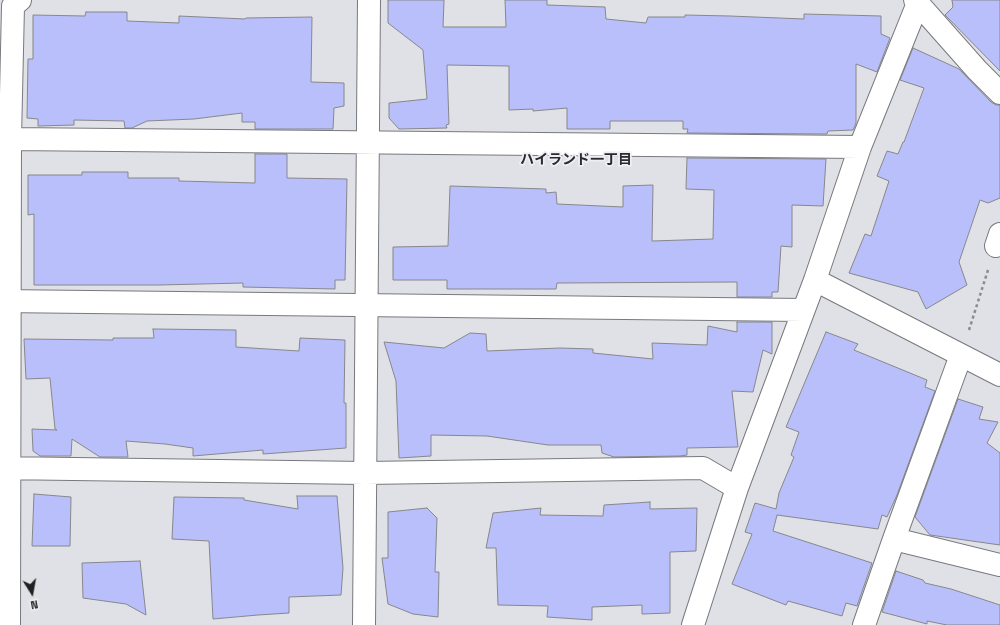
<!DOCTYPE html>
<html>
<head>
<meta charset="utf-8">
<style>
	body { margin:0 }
	#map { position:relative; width:1000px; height:625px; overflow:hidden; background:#e0e1e6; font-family:"Space Grotesk",sans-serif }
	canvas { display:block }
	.north { position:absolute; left:12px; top:573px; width:40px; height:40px; -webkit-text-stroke:3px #eeeef4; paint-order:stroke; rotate:169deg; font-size:11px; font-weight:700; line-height:16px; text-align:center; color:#212123 }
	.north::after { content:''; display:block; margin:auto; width:14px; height:18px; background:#212123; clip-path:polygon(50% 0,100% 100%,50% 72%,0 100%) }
</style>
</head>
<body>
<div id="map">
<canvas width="1000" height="625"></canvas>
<div class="north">N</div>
</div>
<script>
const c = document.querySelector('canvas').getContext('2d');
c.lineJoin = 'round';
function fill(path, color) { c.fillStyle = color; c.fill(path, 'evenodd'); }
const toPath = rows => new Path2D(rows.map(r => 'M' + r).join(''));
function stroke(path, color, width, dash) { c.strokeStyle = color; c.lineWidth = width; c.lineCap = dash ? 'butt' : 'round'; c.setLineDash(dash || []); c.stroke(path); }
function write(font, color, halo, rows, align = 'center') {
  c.font = font + ' "Space Grotesk","Noto Sans JP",sans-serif'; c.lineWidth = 3.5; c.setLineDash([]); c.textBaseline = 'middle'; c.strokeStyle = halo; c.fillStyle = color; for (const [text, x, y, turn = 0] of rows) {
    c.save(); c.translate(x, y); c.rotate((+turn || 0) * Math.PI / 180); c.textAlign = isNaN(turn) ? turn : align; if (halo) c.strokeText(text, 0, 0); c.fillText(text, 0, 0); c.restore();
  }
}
const building = toPath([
	[388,0,444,0,443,27,506,27,505,0,547,0,547,5,605,7,606,19,646,23,648,17,685,17,685,15,730,16,804,19,804,14,881,16,881,34,890,38,877,72,856,64,856,123,853,130,828,131,827,134,687,133,688,129,683,129,683,121,610,121,610,129,567,129,567,108,533,111,533,109,509,110,509,66,447,65,449,124,446,125,447,128,399,129,389,118,389,103,427,99,423,50,388,23,388,0],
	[952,0,1000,0,1000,71,945,15,953,7,952,0],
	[86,12,127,12,127,21,179,23,179,16,245,19,246,18,312,17,311,82,344,83,344,106,334,108,333,129,255,129,255,122,242,122,242,113,194,119,147,121,132,128,125,128,124,121,74,120,74,125,38,126,38,119,27,118,28,59,33,59,33,15,85,16,86,12],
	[913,48,959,69,991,102,996,105,1000,105,1000,198,988,203,980,200,959,262,967,285,926,309,918,292,849,273,865,234,871,236,889,181,877,176,887,151,898,154,903,142,904,142,924,88,900,80,913,48],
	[255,154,287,154,287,178,347,179,345,280,335,280,335,289,243,287,243,283,159,285,34,285,34,214,28,215,28,175,82,175,82,172,128,172,128,178,179,178,179,181,255,183,255,154],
	[687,158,826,159,823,206,792,205,792,247,781,246,778,292,772,292,772,297,737,297,737,282,557,283,556,289,447,289,447,280,393,280,393,247,448,246,450,186,546,189,546,193,556,192,557,204,623,207,623,186,653,185,652,241,713,239,714,190,686,189,687,158],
	[737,322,772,322,772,354,763,350,753,392,732,391,738,447,687,448,687,455,680,456,614,457,602,453,601,445,548,445,487,436,431,435,431,456,399,458,396,381,384,342,444,348,470,333,486,334,487,351,560,348,593,349,593,353,653,359,652,343,707,345,708,326,737,332,737,322],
	[153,329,236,330,236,347,299,351,300,338,345,340,344,403,346,403,346,448,263,454,263,450,193,456,193,448,165,444,126,441,128,457,100,457,72,439,71,456,40,456,33,451,32,429,57,430,55,429,50,378,26,379,24,339,113,340,113,338,154,338,153,329],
	[826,332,858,344,854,350,927,380,925,387,935,391,897,495,887,517,882,515,878,529,777,515,773,531,872,563,857,606,846,603,842,616,788,601,786,605,732,584,752,534,745,532,755,503,776,509,779,493,794,457,791,455,799,432,786,427,826,332],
	[958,399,983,407,979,419,998,422,987,443,1000,453,1000,545,930,535,915,517,958,399],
	[34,494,71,497,70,546,32,546,34,494],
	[297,496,337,496,343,568,341,595,289,597,289,613,258,615,213,619,209,541,172,539,174,497,244,498,244,500,298,509,297,496],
	[650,502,650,509,697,508,696,551,670,552,670,613,642,614,642,605,592,607,592,620,547,617,548,606,498,605,496,548,486,548,493,513,541,508,540,515,603,516,604,505,650,502],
	[427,508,437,518,435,572,439,572,438,617,413,614,388,604,382,558,388,558,388,512,427,508],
	[140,561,146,615,126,604,83,598,82,563,140,561],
	[896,571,923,580,925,583,951,589,1000,605,1000,625,947,625,927,621,927,624,882,612,896,571]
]);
const path = toPath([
	[969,330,988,270]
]);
const minor = toPath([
	[915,0,977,70,1000,93],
	[10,139,860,147],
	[996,246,1000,234],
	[815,280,1000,375],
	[0,301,803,310],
	[0,468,365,473,703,468,737,488],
	[894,539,1000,565],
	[9,625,10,139,13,6,20,0],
	[364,625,369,0],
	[693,625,737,488,815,280,860,147,918,3],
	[864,625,894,539,961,355]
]);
const neighbourhoodNames = [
	["ハイランド一丁目",576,160]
];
fill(building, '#b9bffb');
stroke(building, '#86878b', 1);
stroke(minor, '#78797e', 24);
stroke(path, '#8a8b8e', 2.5, [3, 3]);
stroke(minor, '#fff', 22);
write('bold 14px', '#292a2e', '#eeeef4', neighbourhoodNames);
</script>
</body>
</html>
